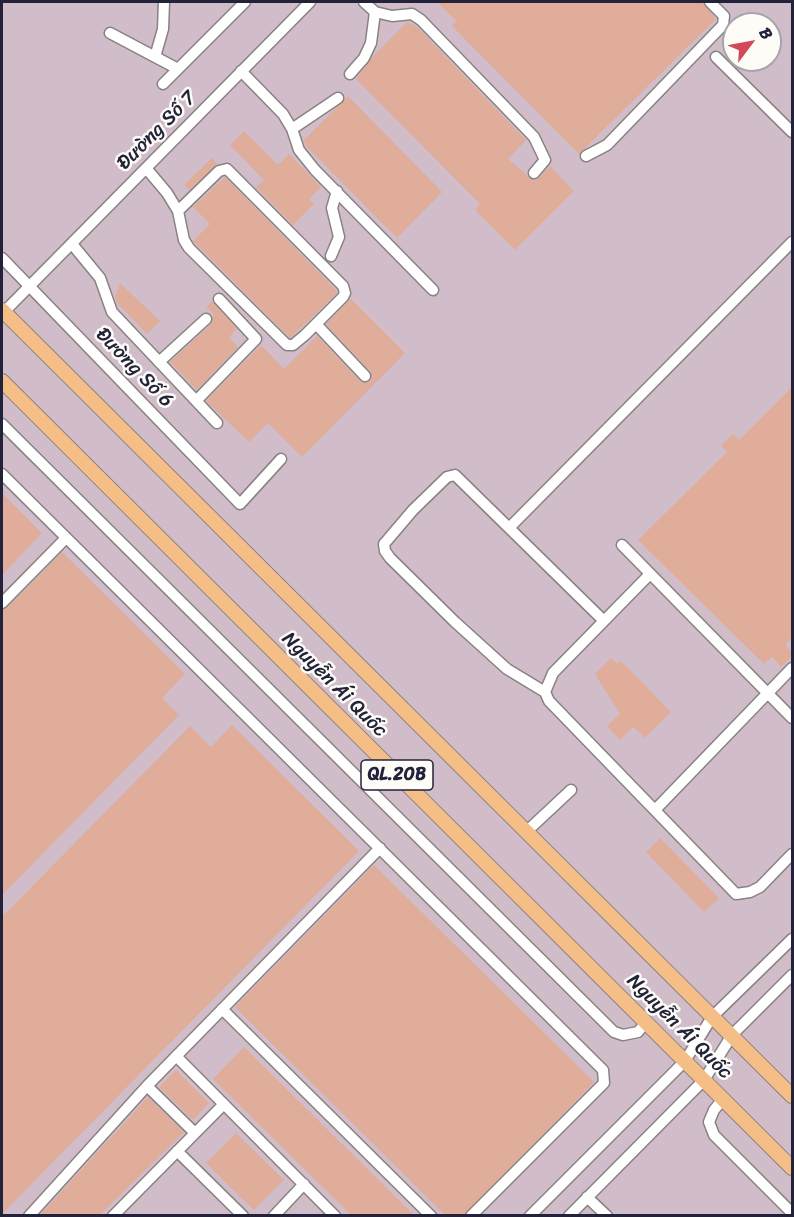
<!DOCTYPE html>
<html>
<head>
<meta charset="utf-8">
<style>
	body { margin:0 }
	#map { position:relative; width:794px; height:1217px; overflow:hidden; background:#eee3c5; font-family:Sriracha,sans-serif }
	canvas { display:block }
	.frame { position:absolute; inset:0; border:3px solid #22223b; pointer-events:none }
	.north { position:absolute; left:722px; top:12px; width:60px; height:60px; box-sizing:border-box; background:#fdfcf7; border:2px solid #a5a5ac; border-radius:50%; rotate:58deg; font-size:16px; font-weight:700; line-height:24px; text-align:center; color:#22223b }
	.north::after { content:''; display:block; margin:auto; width:21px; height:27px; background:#d1495b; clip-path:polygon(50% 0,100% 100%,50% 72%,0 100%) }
</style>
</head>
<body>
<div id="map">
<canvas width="794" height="1217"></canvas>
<div class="frame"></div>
<div class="north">B</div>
</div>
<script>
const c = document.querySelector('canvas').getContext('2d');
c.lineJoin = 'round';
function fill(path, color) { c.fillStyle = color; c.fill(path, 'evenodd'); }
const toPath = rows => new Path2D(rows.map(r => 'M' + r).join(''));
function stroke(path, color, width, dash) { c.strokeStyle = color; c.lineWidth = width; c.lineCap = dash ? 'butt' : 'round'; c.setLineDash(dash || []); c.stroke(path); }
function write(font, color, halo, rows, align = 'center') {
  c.font = font + ' Sriracha,sans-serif'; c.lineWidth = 5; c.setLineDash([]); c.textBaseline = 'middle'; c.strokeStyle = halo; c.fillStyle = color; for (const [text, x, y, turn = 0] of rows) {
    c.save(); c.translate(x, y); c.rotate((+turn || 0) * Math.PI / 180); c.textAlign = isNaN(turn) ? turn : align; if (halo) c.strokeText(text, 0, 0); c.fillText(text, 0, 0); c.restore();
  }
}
const industrial = toPath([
	[2,2,792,2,792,1215,2,1215],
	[734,24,770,24,770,60,734,60]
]);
const building = toPath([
	[437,2,703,2,716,19,579,154,452,26,456,21],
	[407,22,416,26,526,140,508,159,533,180,539,178,550,166,574,191,515,250,475,210,480,204,356,79,374,55],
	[348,96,442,192,397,238,306,146,304,140],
	[244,131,278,165,289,154,321,187,309,199,314,204,293,225,256,187,264,180,230,145],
	[212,158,217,164,189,190,184,185],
	[225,177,336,290,337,293,290,338,193,241,210,224,193,207],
	[120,283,160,321,147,334,117,303,115,297],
	[351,299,405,353,302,457,268,423,249,442,206,401,261,345,284,369,317,336,360,381,370,382,372,378,370,371,326,324],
	[212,301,237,329,229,337,238,347,197,390,170,362,211,324,214,314,206,307],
	[792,387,792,638,785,645,792,652,792,656,781,667,772,657,764,664,638,540,727,452,721,446,733,434,739,440],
	[2,493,42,533,2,575],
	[62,552,185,674,162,698,179,715,2,895,2,610,7,608],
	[611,658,617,664,621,661,671,712,645,738,633,727,620,740,607,726,620,714,595,674],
	[232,725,359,851,2,1214,2,917,190,726,211,747],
	[660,838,719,898,704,912,646,852],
	[374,865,594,1082,464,1215,445,1215,235,1007],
	[244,1047,414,1215,351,1215,213,1079],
	[176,1070,209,1103,193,1120,159,1087],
	[148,1097,184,1132,100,1215,40,1215],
	[236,1133,284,1180,254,1210,206,1163]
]);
const minor = toPath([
	[364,2,375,12,392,16,412,14,421,20,534,137,545,160,534,173],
	[110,33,178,69],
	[155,57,163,29,164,2],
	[716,57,792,132],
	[241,71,283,114,292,129,299,150,315,170,433,290],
	[350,74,364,58,371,43,375,12],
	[163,84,245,2],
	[292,129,338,98],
	[586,156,607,145,723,25,724,16,710,2],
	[146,168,167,193,178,211,184,240,189,248,287,345,293,345,305,335,343,297,345,293,343,286,227,169,219,171,178,211],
	[72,244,100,278,112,312,217,423],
	[331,256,339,237,332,208,337,191],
	[2,258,240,504,281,459],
	[4,312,310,2],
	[316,324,365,376],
	[159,362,206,319],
	[196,401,256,339,219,299],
	[2,424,614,1032,623,1035,638,1032,646,1022],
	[2,474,603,1070,604,1083,471,1216],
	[510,527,792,242],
	[622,545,792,718],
	[650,574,553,673,545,692,549,701,736,894,750,892,760,887,792,854],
	[2,603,66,538],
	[545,692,507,669,455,622,390,558,385,551,384,544,413,510,447,477,455,475,604,621],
	[655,810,792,668],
	[526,832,571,790],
	[222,1009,431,1216],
	[176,1056,335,1216],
	[147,1086,195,1133],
	[723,1099,714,1110,709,1122,714,1135,792,1213],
	[177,1151,243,1216],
	[587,1197,607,1216],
	[29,1216,147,1086,380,848],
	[113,1216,224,1104],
	[274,1216,304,1184],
	[530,1216,685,1061,712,1017,792,939],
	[569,1216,704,1080,732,1035,792,975]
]);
const major = toPath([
	[2,310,792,1096],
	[2,381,792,1168]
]);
const shields = [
	[397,775,72]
];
const shieldNames = [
	["QL.20B",397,775]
];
const streetNames = [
	["Đường Số 7",157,131,-45],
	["Đường Số 6",134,368,46],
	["Nguyễn Ái Quốc",334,685,45],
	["Nguyễn Ái Quốc",679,1027,45]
];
fill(industrial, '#d1bdca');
fill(building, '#dfad99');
stroke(minor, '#888280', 13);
stroke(major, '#888280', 16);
stroke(minor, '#fff', 10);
stroke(major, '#f6be87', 14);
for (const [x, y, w] of shields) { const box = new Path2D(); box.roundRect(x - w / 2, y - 15, w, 30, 4.5); c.fillStyle = '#fdfcf7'; c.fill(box); stroke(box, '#22223b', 1.5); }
write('bold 18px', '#22223b', null, shieldNames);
write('20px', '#22223b', '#fdfcf7', streetNames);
</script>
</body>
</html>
